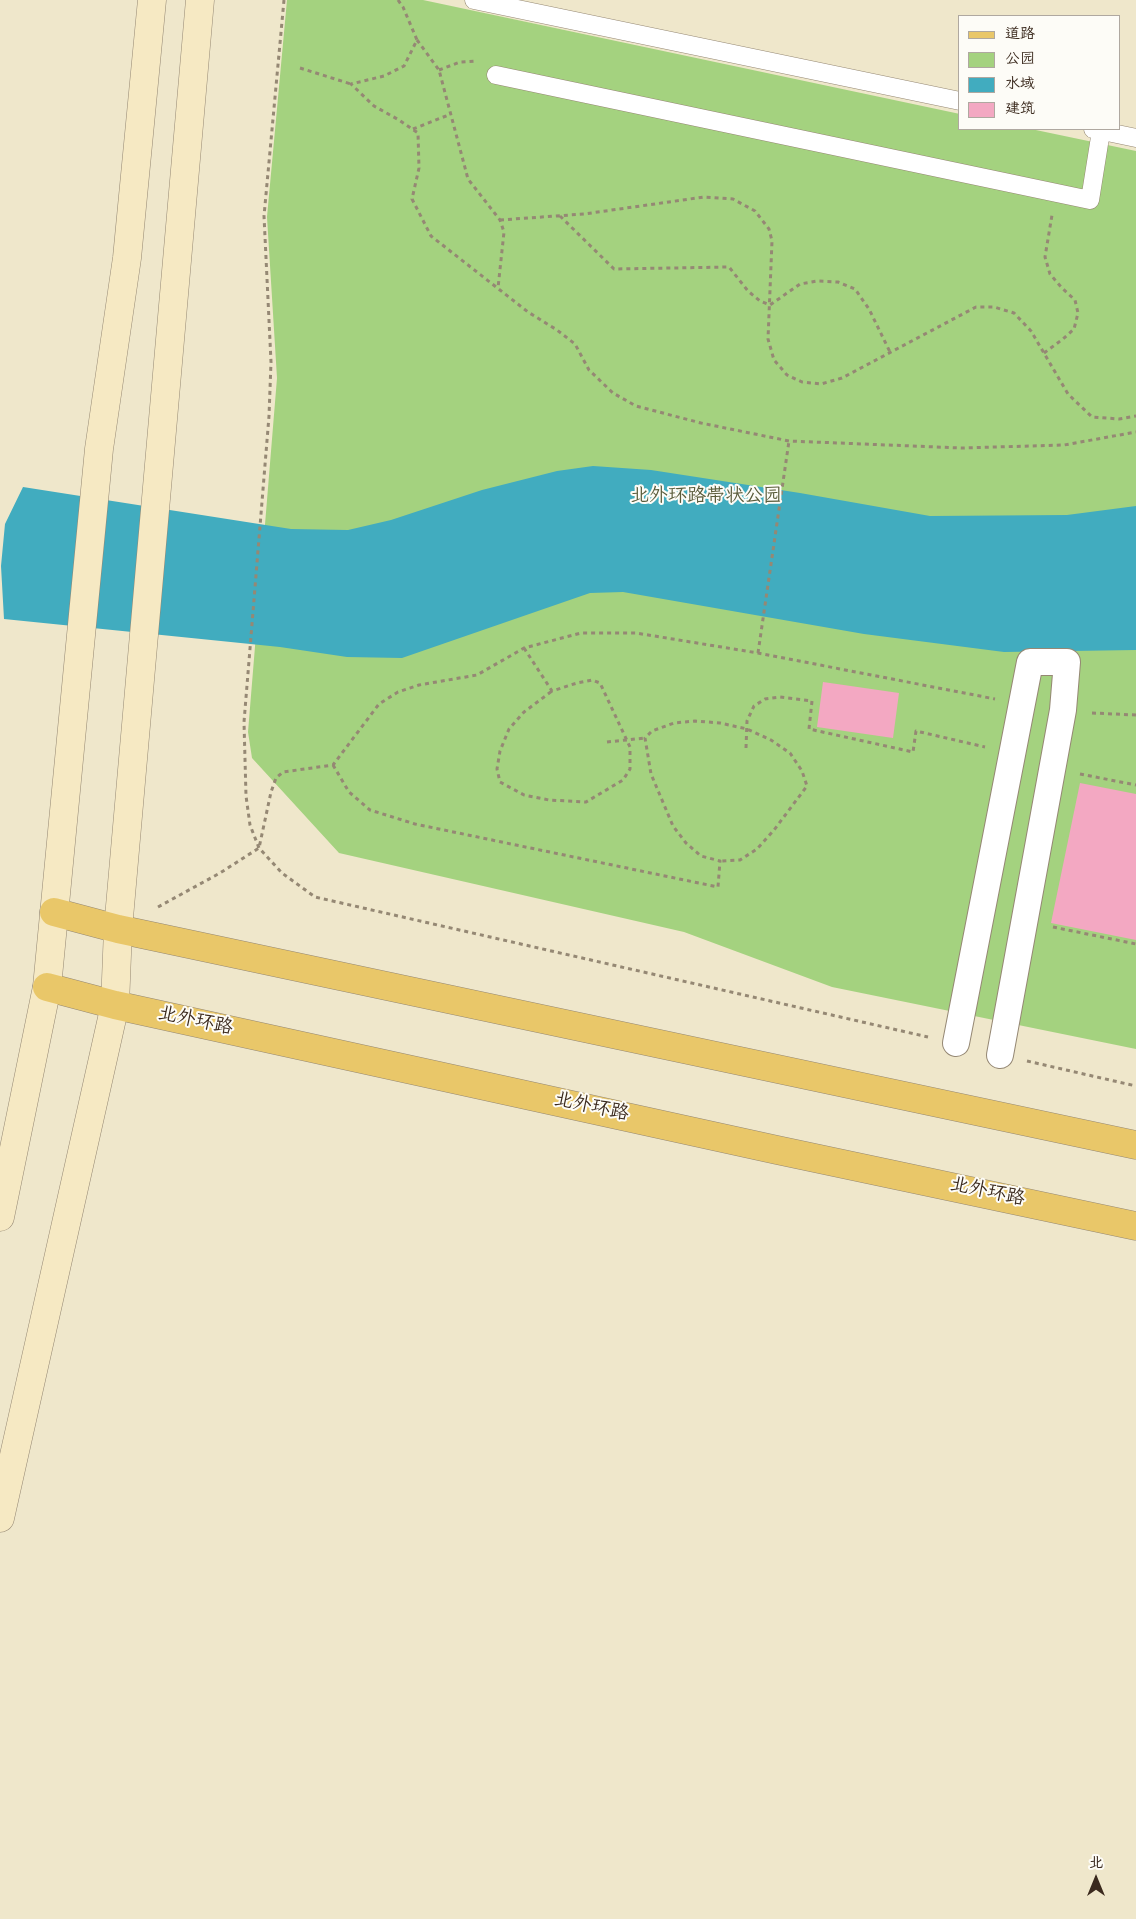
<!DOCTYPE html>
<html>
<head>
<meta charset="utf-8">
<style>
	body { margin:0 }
	#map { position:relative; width:1136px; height:1919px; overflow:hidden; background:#efe7cb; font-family:Dekko,"LXGW WenKai TC",sans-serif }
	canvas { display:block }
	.legend { position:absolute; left:958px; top:15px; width:162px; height:115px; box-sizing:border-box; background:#fdfcf7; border:1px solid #afa8a0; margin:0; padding:6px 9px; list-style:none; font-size:15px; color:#3b2a1e }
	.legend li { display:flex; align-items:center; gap:10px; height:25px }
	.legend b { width:25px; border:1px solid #afa8a0 }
	.north { position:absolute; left:1071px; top:1854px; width:50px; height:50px; -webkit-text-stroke:4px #fdfcf7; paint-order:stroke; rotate:0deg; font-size:14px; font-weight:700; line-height:20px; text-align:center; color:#3b2a1e }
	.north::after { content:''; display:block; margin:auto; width:18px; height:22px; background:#3b2a1e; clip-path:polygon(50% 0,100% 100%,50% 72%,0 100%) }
</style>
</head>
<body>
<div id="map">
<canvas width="1136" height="1919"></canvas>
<ul class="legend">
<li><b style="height:6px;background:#e9c769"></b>道路</li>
<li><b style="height:14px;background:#a4d27f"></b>公园</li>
<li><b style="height:14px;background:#41acbf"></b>水域</li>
<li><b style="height:14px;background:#f3a8c2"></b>建筑</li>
</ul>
<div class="north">北</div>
</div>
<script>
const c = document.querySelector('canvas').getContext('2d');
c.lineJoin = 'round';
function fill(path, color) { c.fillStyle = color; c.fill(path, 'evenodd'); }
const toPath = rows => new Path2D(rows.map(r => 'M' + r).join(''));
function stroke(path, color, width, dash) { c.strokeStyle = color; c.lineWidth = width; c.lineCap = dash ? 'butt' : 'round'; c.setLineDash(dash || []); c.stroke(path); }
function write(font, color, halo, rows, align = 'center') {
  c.font = font + ' Dekko,"LXGW WenKai TC",sans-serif'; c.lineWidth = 4; c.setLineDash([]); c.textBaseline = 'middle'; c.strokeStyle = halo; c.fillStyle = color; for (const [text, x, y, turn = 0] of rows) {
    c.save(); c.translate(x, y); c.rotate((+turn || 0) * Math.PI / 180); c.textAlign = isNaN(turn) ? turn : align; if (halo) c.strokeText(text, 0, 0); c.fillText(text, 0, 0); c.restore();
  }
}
const green = toPath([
	[287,0,423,0,960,114,960,129,1031,129,1136,151,1136,1049,832,987,684,932,339,853,252,758,248,732,277,378,267,217]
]);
const water = toPath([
	[593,466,651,470,800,493,930,516,1067,515,1136,506,1136,650,1004,652,864,634,623,592,590,593,402,658,347,657,280,647,4,619,1,566,5,524,23,487,291,529,348,530,391,520,482,490,557,471]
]);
const building = toPath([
	[823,682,899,693,893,738,817,727],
	[1080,783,1136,794,1136,940,1051,923]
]);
const path = toPath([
	[284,0,264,216,271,362,269,416,244,722,246,796,250,825,259,848,282,873,315,897,928,1037],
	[398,0,403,7,417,40,404,66,384,76,351,84,374,106,399,120,418,133,419,168,412,199,431,236,528,312,557,330,575,344,589,370,613,393,636,406,701,423,789,441,962,448,1064,445,1136,432],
	[417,40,439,70,468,179,500,220,504,232,498,288],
	[300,68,351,84],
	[439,70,460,62,476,61],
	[413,129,451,114],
	[560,216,614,269,729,267,748,291,760,301,770,305,800,284,817,281,838,282,855,289,869,309,890,352],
	[500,220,584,214,704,197,733,199,755,211,769,229,772,241,768,339,774,360,787,375,802,382,821,384,842,378,976,307,994,307,1014,313,1031,331,1068,394,1092,417,1119,419,1136,416],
	[1044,353,1063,339,1074,329,1078,313,1075,300,1062,288,1050,274,1045,257,1052,215],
	[524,648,552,691,577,683,592,680,600,683,630,747,630,769,623,780,586,802,549,800,524,795,500,782,497,769,500,751,509,729,524,712,552,691],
	[758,653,789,441],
	[1092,713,1136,715],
	[607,742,645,738],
	[746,748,747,721,754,706,765,699,780,697,812,701,809,729,913,752,916,731,985,747],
	[333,765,349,792,370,810,415,824,718,887,720,861,701,856,686,843,673,826,651,774,645,738,652,731,674,723,695,721,720,723,747,729,771,740,790,753,802,771,807,786,774,830,757,849,740,860,720,861],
	[1080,774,1136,785],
	[158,907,220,873,259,848,271,792,276,778,283,772,333,765,379,704,398,692,419,685,477,675,524,648,581,633,636,633,758,653,995,699],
	[1053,927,1136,944],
	[1027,1061,1136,1086]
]);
const service = toPath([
	[474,0,960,101],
	[496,75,1090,200,1101,131],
	[1093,129,1136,138]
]);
const pedestrian = toPath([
	[956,1043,1030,662,1067,662,1063,710,1000,1055]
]);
const secondary = toPath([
	[0,1217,47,987,99,449,127,258,152,0],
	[0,1518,115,1005,118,929,200,0]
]);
const primary = toPath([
	[54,912,118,929,1136,1145],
	[47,987,115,1005,777,1150,1136,1226]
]);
const parkNames = [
	["北外环路带状公园",706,498]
];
const streetNames = [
	["北外环路",195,1023,12],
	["北外环路",591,1109,12],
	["北外环路",987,1194,12]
];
fill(green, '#a4d27f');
fill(water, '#41acbf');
fill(building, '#f3a8c2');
stroke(service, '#958874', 19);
stroke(pedestrian, '#958874', 28);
stroke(secondary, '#958874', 29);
stroke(primary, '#958874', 29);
stroke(path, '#958874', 3, [4, 4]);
stroke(service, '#fff', 18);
stroke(pedestrian, '#fff', 26);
stroke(secondary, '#f6e9c3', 28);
stroke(primary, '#e9c769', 28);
write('19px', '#5a5c3b', '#fdfcf7', parkNames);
write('19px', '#3b2a1e', '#fdfcf7', streetNames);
</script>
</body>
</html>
